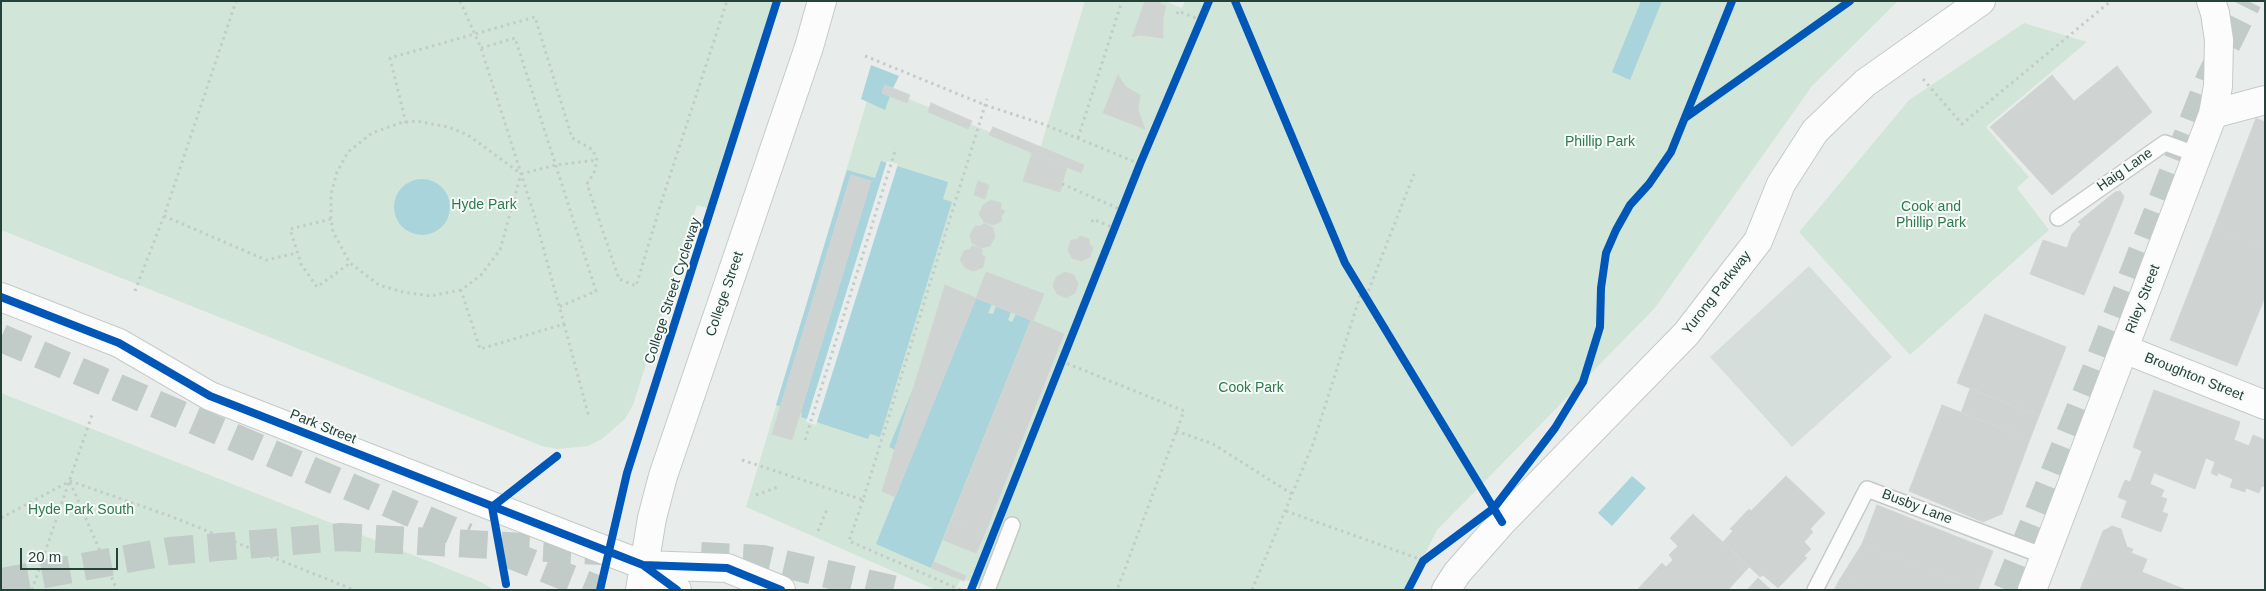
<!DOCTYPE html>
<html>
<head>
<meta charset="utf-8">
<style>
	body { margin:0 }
	#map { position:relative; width:2266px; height:591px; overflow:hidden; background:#e8edeb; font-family:Helvetica,sans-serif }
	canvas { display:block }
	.frame { position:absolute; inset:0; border:2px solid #24423a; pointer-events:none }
	.scale { position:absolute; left:20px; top:548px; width:98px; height:22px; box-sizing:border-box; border:2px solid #24423a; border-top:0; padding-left:6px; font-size:15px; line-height:18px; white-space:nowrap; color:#24423a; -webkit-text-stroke:4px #f7fbf9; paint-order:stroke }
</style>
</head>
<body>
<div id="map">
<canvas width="2266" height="591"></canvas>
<div class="frame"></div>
<div class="scale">20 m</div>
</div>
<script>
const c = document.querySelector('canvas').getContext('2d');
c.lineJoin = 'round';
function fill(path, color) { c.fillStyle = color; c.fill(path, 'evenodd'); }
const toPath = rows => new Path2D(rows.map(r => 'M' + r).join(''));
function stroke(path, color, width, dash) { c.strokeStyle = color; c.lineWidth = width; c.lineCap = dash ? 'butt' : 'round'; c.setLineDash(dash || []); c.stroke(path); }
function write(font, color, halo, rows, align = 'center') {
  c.font = font + ' Helvetica,sans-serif'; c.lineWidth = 4; c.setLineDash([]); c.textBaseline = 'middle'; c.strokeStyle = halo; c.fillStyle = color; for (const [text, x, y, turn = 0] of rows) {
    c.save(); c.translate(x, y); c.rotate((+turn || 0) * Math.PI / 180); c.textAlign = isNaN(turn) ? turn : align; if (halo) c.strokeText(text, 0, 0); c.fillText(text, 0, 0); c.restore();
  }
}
const built = toPath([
	[1809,266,1892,357,1792,447,1710,357]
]);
const green = toPath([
	[1,1,774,1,710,209,697,205,633,405,625,419,602,439,588,446,558,449,542,446,1,230],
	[1085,1,1164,1,1182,8,1185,1,1898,1,1812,86,1654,309,1437,530,1407,590,992,590,961,578,956,590,936,590,746,507,872,84,1039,152],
	[2024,23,2087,42,1986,127,2029,177,2017,188,2049,230,1910,355,1799,232,1909,100],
	[1,393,479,581,494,590,1,590]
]);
const water = toPath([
	[1641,1,1662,1,1630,80,1612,72],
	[871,65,899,76,893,88,882,93,890,96,885,110,861,99],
	[881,161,948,182,943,199,952,202,880,437,870,434,868,439,801,417,802,413,776,405,847,170,875,178],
	'394 207a28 28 0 1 1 56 0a28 28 0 1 1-56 0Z',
	[951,297,976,298,992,304,988,313,993,314,996,306,1011,312,1008,320,1012,322,1016,314,1031,320,931,568,876,544,911,457,889,447],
	[1632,476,1646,488,1612,526,1598,513]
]);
const pier = toPath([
	[887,161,898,164,816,425,806,422]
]);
const building = toPath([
	[1145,1,1155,1,1166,6,1163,18,1163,38,1140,35,1132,37,1145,1],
	[2117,66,2152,112,2052,195,1990,127,2052,75,2074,101,2117,66],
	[1118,75,1126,87,1140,95,1138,110,1145,129,1103,113,1118,75],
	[885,85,910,95,907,103,882,93,885,85],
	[931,103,972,121,968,129,928,112,931,103],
	[2256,118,2265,122,2265,248,2214,228,2256,118],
	[993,127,1084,165,1081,173,989,135,993,127],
	[1032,153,1067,167,1060,192,1023,181,1032,153],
	[851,175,871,181,792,440,772,434,851,175],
	[978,181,989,185,985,199,974,195,978,181],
	[2120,191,2124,196,2123,200,2084,295,2030,274,2043,240,2067,248,2072,234,2081,224,2078,222,2115,192,2120,191],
	[991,200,1001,203,1001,209,1005,211,1001,217,1002,221,993,225,984,222,979,214,983,205,991,200],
	[984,223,993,228,995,237,990,246,980,248,972,243,970,235,975,226,981,226,984,223],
	[2214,228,2265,248,2265,297,2237,366,2170,340,2214,228],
	[1080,236,1089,239,1090,245,1093,247,1090,257,1081,261,1072,258,1068,250,1071,240,1078,239,1080,236],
	[972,246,982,249,982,255,985,257,983,267,974,271,965,268,960,260,964,251,970,249,972,246],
	[986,272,1044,294,1033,321,976,298,986,272],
	[1065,272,1074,275,1078,284,1075,293,1066,298,1057,294,1053,286,1056,277,1065,272],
	[945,285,976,298,895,497,882,491,945,285],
	[1985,314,2066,347,2039,416,1957,383,1985,314],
	[1031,320,1064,334,985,533,951,520,1031,320],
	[1970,389,2039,416,2030,439,1961,413,1970,389],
	[2154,390,2240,422,2234,440,2249,446,2253,435,2265,440,2265,487,2262,486,2259,493,2246,488,2245,492,2230,487,2233,479,2218,473,2217,476,2211,473,2215,462,2206,458,2195,489,2154,473,2150,484,2164,490,2161,497,2167,499,2162,512,2168,514,2161,532,2121,517,2127,501,2118,497,2125,480,2130,482,2142,451,2133,447,2154,390],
	[1942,405,2030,439,2002,514,1983,522,1909,491,1942,405],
	[1786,476,1825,513,1810,529,1813,532,1804,542,1811,549,1804,556,1807,558,1778,588,1763,575,1760,577,1723,542,1733,531,1730,529,1749,509,1751,511,1786,476],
	[1877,505,1993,551,1978,590,1862,544,1877,505],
	[1693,514,1749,567,1728,590,1637,590,1662,563,1666,567,1673,560,1669,555,1678,546,1670,538,1693,514],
	[951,520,985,533,976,553,943,540,951,520],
	[2112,526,2121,529,2127,547,2133,549,2131,553,2147,559,2142,572,2186,590,2080,590,2103,531,2112,526],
	[1862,544,1978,590,1870,590,1840,579,1862,544],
	[934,562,966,576,964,581,931,568,934,562],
	[1758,578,1771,590,1747,590,1758,578],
	[1840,579,1870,590,1834,590,1840,579]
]);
const highwayTunnel = toPath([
	[1,338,467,537],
	[506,553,599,590],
	[701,556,762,559,896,590],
	[1,582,170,551,341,537,601,551],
	[2007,590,2095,372,2210,78,2248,1]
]);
const path = toPath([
	[460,1,481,48,534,214,564,324,480,349,461,290,481,275,500,250,521,174],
	[1235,1,1345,263,1485,494],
	[1731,1,1732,1],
	[1177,14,1178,11,1201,20],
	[481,48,515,38,596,291,559,307],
	[865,56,985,105,1043,124,1140,164],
	[1923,79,1962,124,2111,1],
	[406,123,390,58,535,17,572,138,593,150,597,160,594,173,587,184,619,279,636,286,662,200,727,1],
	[1078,138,1122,1],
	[521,174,556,165,597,160],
	[1062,184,1122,210],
	[164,216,266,260,297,253],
	[331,219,290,229,301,264,317,287,350,263],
	[1092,222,1093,219,1114,228],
	[461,290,431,296,403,292,379,285,350,263,333,232,331,219,331,194,337,172,348,152,372,133,400,123,417,121,448,127,468,135,520,173],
	[135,291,164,216,236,1],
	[1366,297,1414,174],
	[564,324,589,417],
	[1061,361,1184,411,1117,590],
	[1176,431,1213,444,1292,494],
	[805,440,896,148],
	[742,460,863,500,987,99],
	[70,482,117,590],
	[756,495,778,487],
	[863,500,849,541,961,590],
	[1004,503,1140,164,1209,1],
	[1286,511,1428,562],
	[1,518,70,481,170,516,354,590],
	[818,531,828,507],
	[32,590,93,412],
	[1252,590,1313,444,1362,290]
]);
const lane = toPath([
	[2058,218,2165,143,2198,155],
	[987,590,1012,525],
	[1815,590,1867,489,2044,556]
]);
const street = toPath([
	[2213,114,2265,100],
	[2124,349,2265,405],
	[1446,590,1457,573,1502,522,1686,334,1758,241,1781,184,1815,131,1865,83,1981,1],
	[2032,590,2213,114,2218,86,2219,40,2215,13,2211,1]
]);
const secondary = toPath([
	[1,297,119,343,210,396,643,565,677,590],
	[643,565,727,568,781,590],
	[640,590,652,518,663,476,809,47,822,1]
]);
const cycleway = toPath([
	[1235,1,1345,263,1502,522],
	[1685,118,1850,1],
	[1,297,119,343,210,396,643,565,677,590],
	[643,565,727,568,781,590],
	[506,584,492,507,557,456],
	[600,590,627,473,777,1],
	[971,590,1140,164,1209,1],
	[1408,590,1423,561,1494,508,1555,428,1583,382,1600,327,1601,288,1606,253,1616,230,1630,205,1649,184,1671,152,1732,1]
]);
const parkNames = [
	["Phillip Park",1600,142],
	["Hyde Park",484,205],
	["Cook and",1931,207],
	["Phillip Park",1931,223],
	["Cook Park",1251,388],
	["Hyde Park South",81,510]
];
const streetNames = [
	["Haig Lane",2125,170,-35],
	["College Street Cycleway",673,291,-72],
	["Yurong Parkway",1717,293,-52],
	["College Street",725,294,-71],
	["Riley Street",2143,299,-69],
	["Broughton Street",2194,377,22],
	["Park Street",323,427,22],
	["Busby Lane",1917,507,21]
];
fill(built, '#d6dedb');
fill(green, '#d1e6d8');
fill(water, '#a9d4db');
fill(pier, '#e8edeb');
fill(building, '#cfd4d2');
stroke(building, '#d1d6d4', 1);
stroke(highwayTunnel, '#c1cbc8', 28, [28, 14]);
stroke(lane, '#c5cac8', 18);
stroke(street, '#c5cac8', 30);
stroke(secondary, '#c3cbc8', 30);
stroke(path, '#c3ccca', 3, [2.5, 4]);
stroke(lane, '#fcfcfc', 15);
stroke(street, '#fcfcfc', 28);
stroke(secondary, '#fcfcfc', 28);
stroke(cycleway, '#0057b8', 8);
write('14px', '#2d7a4b', '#f7fbf9', parkNames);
write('14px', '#24423a', '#f7fbf9', streetNames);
</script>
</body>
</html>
